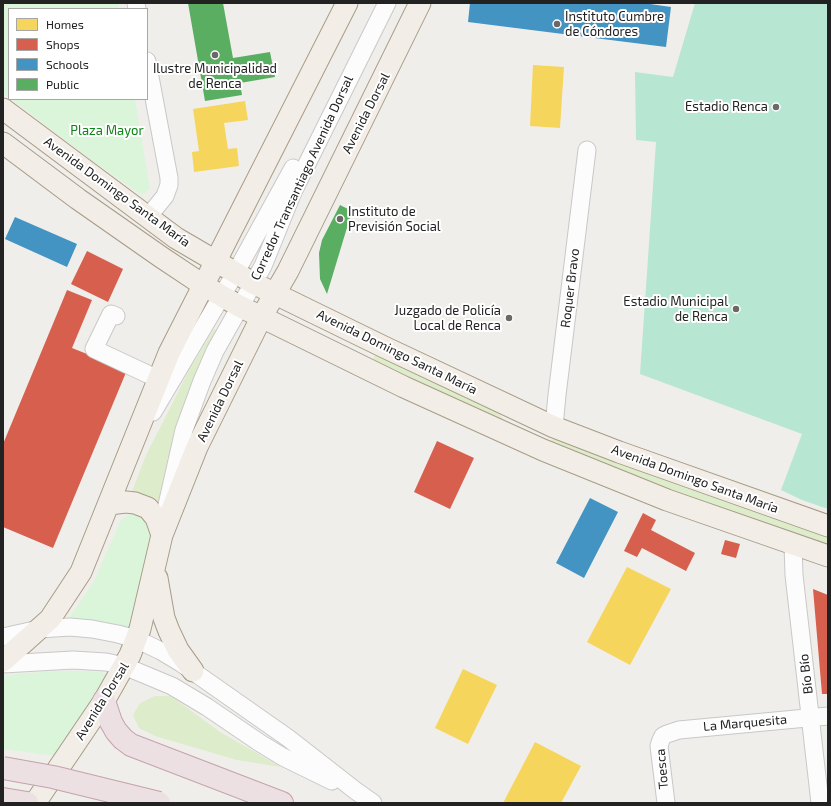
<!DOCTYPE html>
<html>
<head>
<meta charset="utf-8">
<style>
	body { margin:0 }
	#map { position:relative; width:831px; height:806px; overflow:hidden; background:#f0eeeb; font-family:"Exo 2",sans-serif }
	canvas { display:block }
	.frame { position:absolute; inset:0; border:4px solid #222; pointer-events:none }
	.legend { position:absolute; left:8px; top:8px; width:140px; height:92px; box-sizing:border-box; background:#fff; border:1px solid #a7a7a7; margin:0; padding:5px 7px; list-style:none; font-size:12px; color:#222 }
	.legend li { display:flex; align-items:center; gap:8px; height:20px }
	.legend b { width:20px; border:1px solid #a7a7a7 }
</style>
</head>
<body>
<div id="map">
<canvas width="831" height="806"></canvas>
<div class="frame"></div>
<ul class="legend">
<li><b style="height:11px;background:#f6d55c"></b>Homes</li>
<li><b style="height:11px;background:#d6604d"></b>Shops</li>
<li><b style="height:11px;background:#4393c3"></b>Schools</li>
<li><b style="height:11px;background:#5aae61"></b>Public</li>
</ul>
</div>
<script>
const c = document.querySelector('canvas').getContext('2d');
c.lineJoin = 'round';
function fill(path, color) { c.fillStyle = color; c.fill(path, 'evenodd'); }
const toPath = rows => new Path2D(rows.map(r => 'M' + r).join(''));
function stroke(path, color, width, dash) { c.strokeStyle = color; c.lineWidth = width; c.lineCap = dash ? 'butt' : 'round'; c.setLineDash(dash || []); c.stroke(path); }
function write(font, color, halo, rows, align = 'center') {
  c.font = font + ' "Exo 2",sans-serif'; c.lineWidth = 4; c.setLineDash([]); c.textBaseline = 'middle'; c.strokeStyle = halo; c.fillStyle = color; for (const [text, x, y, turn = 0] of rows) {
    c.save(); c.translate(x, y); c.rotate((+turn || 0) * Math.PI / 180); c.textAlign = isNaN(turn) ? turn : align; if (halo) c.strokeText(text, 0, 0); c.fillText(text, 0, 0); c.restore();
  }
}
const grass = toPath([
	[214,329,218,332,162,504,155,499,140,494,131,494,146,455,166,416,188,372],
	[377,352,495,407,504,421,547,441,560,438,828,534,828,546,603,467,499,422,373,359],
	[155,696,171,696,220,732,281,767,237,760,155,736,139,728,133,715,140,703]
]);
const park = toPath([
	[3,3,118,3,119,9,9,9,9,98,3,93],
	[11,99,135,99,150,189,142,195,94,162],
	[131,513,146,516,152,526,152,543,130,633,65,624,94,581,121,520],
	[54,671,89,671,112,674,56,756,3,749,3,677,6,675]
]);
const pitch = toPath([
	[695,3,828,3,828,509,802,500,781,490,802,434,640,374,656,142,636,140,635,72,673,77]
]);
const homes = toPath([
	[533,65,564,67,560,128,530,126],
	[245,101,248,120,224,123,228,149,237,148,239,166,194,172,192,152,199,151,193,109],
	[627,567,671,589,630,665,587,642],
	[463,669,497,685,468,744,435,728],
	[535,742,581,766,561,803,503,803]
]);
const shops = toPath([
	[87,251,123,269,108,302,71,284],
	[67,290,92,300,72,348,127,370,53,548,3,527,3,444],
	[437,441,474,458,450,509,414,492],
	[643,513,656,520,651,530,695,553,686,571,642,548,637,557,624,551],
	[725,540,740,544,736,558,721,554],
	[813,589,828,595,828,694,822,694]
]);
const schools = toPath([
	[470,3,643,3,671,7,666,47,468,22],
	[15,217,77,244,67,267,5,239],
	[590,498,618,512,584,578,556,563]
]);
const public = toPath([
	[188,3,223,3,233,58,270,52,275,77,240,83,242,95,205,101],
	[340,205,352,211,327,294,320,279,319,253,322,240]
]);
const minor = toPath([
	[136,3,137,9],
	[147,61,169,178,169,185,165,196,148,217],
	[116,316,111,314,94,349,158,379],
	[153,412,236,272,293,168],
	[554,427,557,395,587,150],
	[167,505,184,430,202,381,215,351,263,266,293,192,387,3],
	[793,544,794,575,820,803],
	[3,637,39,629,70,627,92,629,118,634,136,639,161,651,181,663,288,738,356,791,373,803],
	[3,664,73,660,106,662,124,666,172,686,207,707,260,743,283,757,332,781],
	[666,803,659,746,661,740,663,736,667,734,679,730,828,716]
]);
const major = toPath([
	[3,109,176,238,253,283,384,347,554,427,619,452,828,526],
	[3,143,78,199,161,257,203,285,239,306,404,387,543,450,667,500,828,556],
	[109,504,126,502,135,503,148,508,156,518,162,535],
	[157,578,164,618,169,631,178,650,193,671],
	[3,661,50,619,81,572,169,353,347,3],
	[35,803,104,701,130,655,140,629,162,535,197,447,262,316,288,271,420,3]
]);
const highway = toPath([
	[104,701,111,722,116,731,123,739,131,745,282,803],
	[3,799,27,803]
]);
const highwayBridge = toPath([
	[3,768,53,777,159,803]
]);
const markers = [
	[557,24,4,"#6a6968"],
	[215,55,4,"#6a6968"],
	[776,107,4,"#6a6968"],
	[340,219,4,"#6a6968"],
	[736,309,4,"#6a6968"],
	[509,318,4,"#6a6968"]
];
const poiNames = [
	["Instituto Cumbre",565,17,"left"],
	["de Cóndores",565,32,"left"],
	["Ilustre Municipalidad",215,69,"center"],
	["de Renca",215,84,"center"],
	["Estadio Renca",768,107],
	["Instituto de",348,212,"left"],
	["Previsión Social",348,227,"left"],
	["Estadio Municipal",728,302],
	["de Renca",728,317],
	["Juzgado de Policía",501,311],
	["Local de Renca",501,326]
];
const streetNames = [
	["Avenida Dorsal",366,113,-63],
	["Corredor Transantiago Avenida Dorsal",302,178,-65],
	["Avenida Domingo Santa María",117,192,36],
	["Roquer Bravo",570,288,-83],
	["Avenida Domingo Santa María",397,352,26],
	["Avenida Dorsal",220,401,-64],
	["Avenida Domingo Santa María",695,479,20],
	["Bío Bío",806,674,-97],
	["Avenida Dorsal",102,701,-58],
	["La Marquesita",745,723,-5],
	["Toesca",662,769,-95]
];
const parkNames = [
	["Plaza Mayor",107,131]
];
fill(grass, '#ddeccb');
fill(park, '#daf5da');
fill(pitch, '#b7e6d2');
fill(homes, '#f6d55c');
fill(shops, '#d6604d');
fill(schools, '#4393c3');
fill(public, '#5aae61');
stroke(minor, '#c9c8c7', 19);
stroke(major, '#a79c86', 23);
stroke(highway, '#c5a2ac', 24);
stroke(minor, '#fdfcfc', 17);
stroke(major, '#f3ede7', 21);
stroke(highway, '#ece0e2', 22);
stroke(highwayBridge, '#c5a2ac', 24, []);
stroke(highwayBridge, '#ece0e2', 22);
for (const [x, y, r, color] of markers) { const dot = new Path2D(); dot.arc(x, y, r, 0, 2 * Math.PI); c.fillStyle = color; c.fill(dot); stroke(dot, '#fff', 1.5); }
write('13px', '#222', '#fff', poiNames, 'right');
write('13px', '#222', '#fff', streetNames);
write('13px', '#0c8416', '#fff', parkNames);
</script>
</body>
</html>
